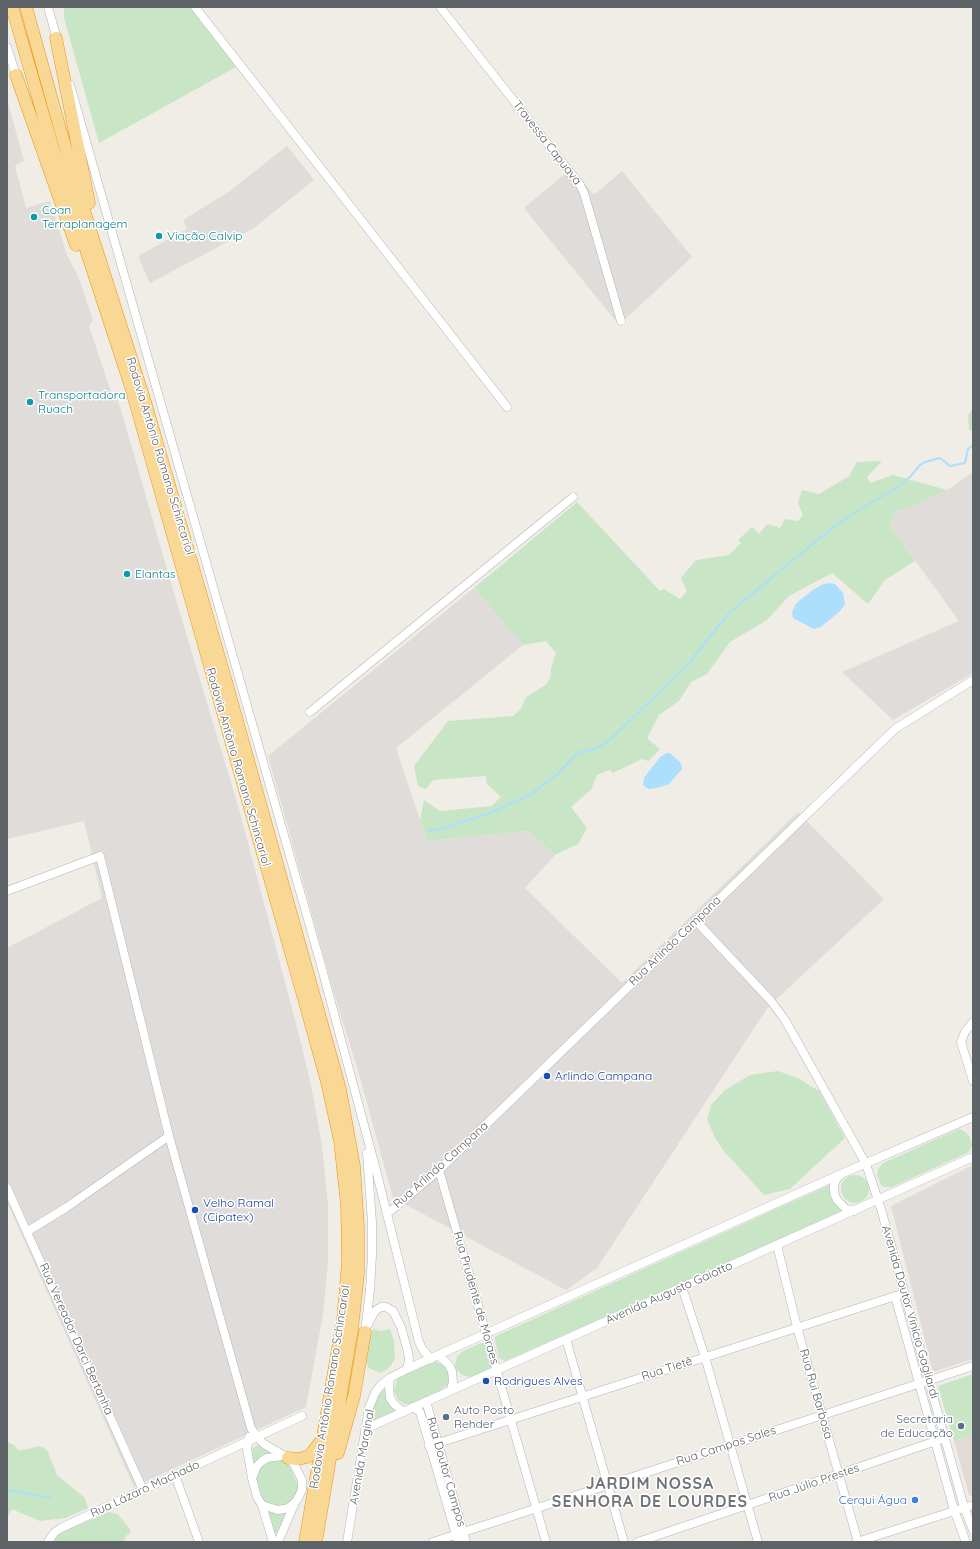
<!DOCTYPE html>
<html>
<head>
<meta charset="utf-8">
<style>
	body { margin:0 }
	#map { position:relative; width:980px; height:1549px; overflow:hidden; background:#f0ede7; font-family:Quicksand,sans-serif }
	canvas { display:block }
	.frame { position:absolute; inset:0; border:8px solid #5e6367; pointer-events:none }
</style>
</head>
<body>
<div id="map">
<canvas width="980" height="1549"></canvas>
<div class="frame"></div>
</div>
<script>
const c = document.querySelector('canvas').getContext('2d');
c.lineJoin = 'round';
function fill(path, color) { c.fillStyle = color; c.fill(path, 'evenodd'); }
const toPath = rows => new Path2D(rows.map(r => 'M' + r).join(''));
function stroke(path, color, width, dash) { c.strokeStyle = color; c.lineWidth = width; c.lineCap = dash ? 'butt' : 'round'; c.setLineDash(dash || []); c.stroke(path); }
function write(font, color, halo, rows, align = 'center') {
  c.font = font + ' Quicksand,sans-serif'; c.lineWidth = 3; c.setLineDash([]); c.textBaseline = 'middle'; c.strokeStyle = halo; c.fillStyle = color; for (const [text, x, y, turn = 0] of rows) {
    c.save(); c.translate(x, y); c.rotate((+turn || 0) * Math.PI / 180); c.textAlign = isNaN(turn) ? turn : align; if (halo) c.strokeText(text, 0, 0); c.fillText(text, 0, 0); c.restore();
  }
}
const industrial = toPath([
	[7,99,24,161,15,166,26,208,50,201,67,255,78,276,93,320,89,326,111,392,116,396,121,410,173,590,239,809,300,1039,311,1085,322,1145,328,1206,328,1263,323,1314,306,1407,134,1487,7,1202,7,948,102,898,84,821,7,839],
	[287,146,314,180,254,228,150,283,138,256,187,229,183,220,227,193],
	[572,168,594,195,622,171,692,257,619,325,524,208],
	[973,472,973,673,893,720,842,672,959,621,890,526,895,511,904,510,947,490],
	[474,588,523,645,396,748,427,841,529,831,555,855,525,888,622,983,798,812,884,899,768,1007,597,1268,566,1290,393,1198,361,1081,334,993,268,756],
	[973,1165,973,1359,933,1372,891,1206]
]);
const education = toPath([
	[973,1435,973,1496,972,1496,969,1495,954,1441]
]);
const green = toPath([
	[64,7,190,7,236,67,99,143,64,18],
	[973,409,973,431,969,430,968,415],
	[882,461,867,477,870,483,893,475,947,490,904,510,895,511,890,526,915,561,885,580,868,604,832,573,789,596,767,620,730,642,707,674,691,682,679,701,659,715,647,738,660,749,648,761,642,759,613,773,610,770,597,775,591,790,571,807,587,828,578,844,555,855,529,831,427,841,420,820,424,800,440,811,491,806,501,797,487,784,486,776,433,780,426,789,418,786,414,766,448,721,513,716,521,709,526,697,547,684,551,676,551,668,556,653,546,641,523,645,474,588,577,502,660,591,664,589,680,599,687,591,681,578,696,560,729,555,741,543,738,540,752,527,759,534,767,524,780,528,785,519,798,521,803,515,798,503,802,490,819,494,849,476,857,462],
	[778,1071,798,1078,819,1091,845,1138,790,1189,764,1195,723,1150,714,1136,707,1119,711,1105,725,1090,750,1075],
	[959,1129,966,1132,970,1137,972,1145,970,1150,967,1153,892,1187,884,1187,881,1185,877,1175,878,1169,883,1163],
	'841 1189a14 14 0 1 1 28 0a14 14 0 1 1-28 0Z',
	[829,1185,830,1195,833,1202,842,1212,505,1361,499,1358,495,1340,495,1337,496,1336],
	[374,1329,381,1331,390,1329,394,1341,395,1359,390,1367,381,1373,375,1371,368,1367,366,1362,367,1351,371,1333],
	[481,1343,486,1343,493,1367,491,1369,474,1376,469,1377,462,1375,455,1368,455,1365,457,1357,463,1351],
	[434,1361,445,1365,450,1375,449,1384,441,1390,411,1404,405,1404,398,1400,394,1391,397,1380,405,1373],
	[973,1374,973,1435,954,1441,938,1386],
	[386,1387,398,1411,370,1423,370,1414,378,1396],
	[7,1442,14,1445,18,1450,29,1449,39,1446,45,1448,48,1452,57,1475,85,1498,88,1508,65,1518,40,1521,12,1509,7,1518],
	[259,1445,272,1453,253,1468,252,1450,254,1447],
	[280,1459,286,1463,291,1469,299,1488,293,1502,279,1508,264,1503,259,1495,255,1481,259,1468,265,1462],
	[268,1511,276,1513,286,1513,277,1533,274,1533],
	[109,1512,118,1514,129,1528,131,1532,126,1536,123,1542,52,1542,56,1536,61,1532]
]);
const water = toPath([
	[830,583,835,584,843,593,845,604,840,611,821,627,814,629,793,618,792,613,795,605,800,600,814,589,824,584],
	[667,753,670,753,681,763,682,769,669,784,657,788,649,789,644,786,643,784,644,778,660,757]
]);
const stream = toPath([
	[428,831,444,828,488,814,531,794,559,773,575,755,581,752,596,749,610,740,688,664,729,613,831,529,860,509,895,489,911,476,920,465,925,462,940,458,950,466,965,463,968,449,973,445],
	[7,1490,51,1498]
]);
const minor = toPath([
	[48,7,58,43],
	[195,7,507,407],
	[440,7,580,185,584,193,621,321],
	[7,47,16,75],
	[70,85,321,965,375,1166,419,1342,423,1350,431,1359],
	[310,712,573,497],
	[7,891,100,856,169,1136,251,1428,257,1437,264,1444,288,1458,294,1464,302,1480,302,1490,297,1500,289,1508,278,1510,262,1505,257,1497,252,1478,257,1466,262,1461,267,1458,282,1456],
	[696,921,771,1001,785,1020,866,1164,881,1209,964,1507,973,1530],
	[973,1022,965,1032,961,1042,973,1081],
	[439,1170,546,1542],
	[841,1174,836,1180,834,1186,834,1193,837,1200,846,1209,854,1211],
	[7,1188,143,1490],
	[387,1214,439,1170,895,729,973,680],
	[28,1231,67,1207,169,1136],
	[777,1245,797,1327,858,1542],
	[682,1287,705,1357,758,1542],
	[895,1296,954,1510,966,1542],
	[368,1324,375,1311,381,1307,386,1307,393,1311,401,1327,408,1352,409,1360,407,1369],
	[365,1332,370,1290,372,1255,372,1222,367,1153],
	[566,1339,624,1542],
	[439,1356,448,1364,452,1371,453,1382,451,1390],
	[390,1378,389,1386,390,1398,394,1404,404,1412],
	[426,1401,466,1542],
	[413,1407,420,1412,458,1542],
	[365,1429,973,1157],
	[249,1437,247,1449,252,1478],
	[429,1446,905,1293],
	[175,1475,199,1542],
	[262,1505,273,1542],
	[48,1542,54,1533,61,1528,302,1416],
	[278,1542,294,1505],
	[347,1542,369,1408,375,1393,381,1385,390,1378,407,1369,841,1174,973,1117],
	[433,1542,973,1366],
	[638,1542,945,1438],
	[857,1542,973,1505]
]);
const highway = toPath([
	[12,7,53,149,131,387,306,1006,327,1082,340,1141,347,1205,348,1262,343,1319,305,1542],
	[26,7,75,182,146,405,227,685,340,1089,354,1166,358,1227,358,1274,352,1329,316,1542],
	[56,38,89,203],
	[16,75,76,245],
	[338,1453,354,1396,365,1332],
	[288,1458,298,1459,307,1457,312,1453,321,1441]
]);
const markers = [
	[34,217,4,"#0f9aa8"],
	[159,236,4,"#0f9aa8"],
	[30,402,4,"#0f9aa8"],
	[127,574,4,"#0f9aa8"],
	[547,1076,4,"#1a4fb4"],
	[195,1210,4,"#1a4fb4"],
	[486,1381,4,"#1a4fb4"],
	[446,1417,4,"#5c6f8a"],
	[961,1426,4,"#5c6f8a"],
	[915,1500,4,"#3f7fe0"]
];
const streetNames = [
	["Travessa Capuava",547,143,52],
	["Rodovia Antônio Romano Schincariol",160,456,73],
	["Rodovia Antônio Romano Schincariol",238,767,74],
	["Rua Arlindo Campana",675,941,-44],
	["Rua Arlindo Campana",441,1165,-42],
	["Avenida Augusto Gaiotto",669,1293,-24],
	["Rua Prudente de Moraes",476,1298,74],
	["Avenida Doutor Vinício Gagliardi",910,1312,74],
	["Rua Vereador Darci Bertanha",76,1339,66],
	["Rua Tietê",667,1369,-18],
	["Rodovia Antônio Romano Schincariol",330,1387,-81],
	["Rua Rui Barbosa",816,1394,74],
	["Rua Campos Sales",726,1446,-18],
	["Avenida Marginal",362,1457,-80],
	["Rua Doutor Campos",446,1472,74],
	["Rua Júlio Prestes",814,1483,-19],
	["Rua Lázaro Machado",145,1489,-25]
];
const cultureNames = [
	["Coan",42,210],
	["Terraplanagem",42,224],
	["Viação Calvip",167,236],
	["Transportadora",38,395],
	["Ruach",38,409],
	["Elantas",135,574]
];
const transitNames = [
	["Arlindo Campana",555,1076],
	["Velho Ramal",203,1203],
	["(Cipatex)",203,1217],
	["Rodrigues Alves",494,1381]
];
const serviceNames = [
	["Auto Posto",454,1410],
	["Rehder",454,1424],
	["Secretaria",953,1419,"right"],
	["de Educação",953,1433,"right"]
];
const shopNames = [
	["Cerqui Água",907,1500]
];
const districtNames = [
	["JARDIM NOSSA",650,1484],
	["SENHORA DE LOURDES",650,1502]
];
fill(industrial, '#dfdcd9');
fill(education, '#e0dcd5');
fill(green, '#c8e6c5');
fill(water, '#abdffc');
stroke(stream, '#abdffc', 2);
stroke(minor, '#b2b5b9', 9);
stroke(highway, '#ee9409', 13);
stroke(minor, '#fff', 8);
stroke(highway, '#f9d795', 12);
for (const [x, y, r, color] of markers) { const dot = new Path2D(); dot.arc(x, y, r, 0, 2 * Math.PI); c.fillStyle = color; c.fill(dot); stroke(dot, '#fff', 1.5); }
write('12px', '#5e6367', '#fff', streetNames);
write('12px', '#0d838f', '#fff', cultureNames, 'left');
write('12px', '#164399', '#fff', transitNames, 'left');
write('12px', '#4e5e75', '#fff', serviceNames, 'left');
write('12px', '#366cbe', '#fff', shopNames, 'right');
c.letterSpacing = '1px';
write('bold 16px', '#6f7579', '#fff', districtNames);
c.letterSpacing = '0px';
</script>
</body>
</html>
